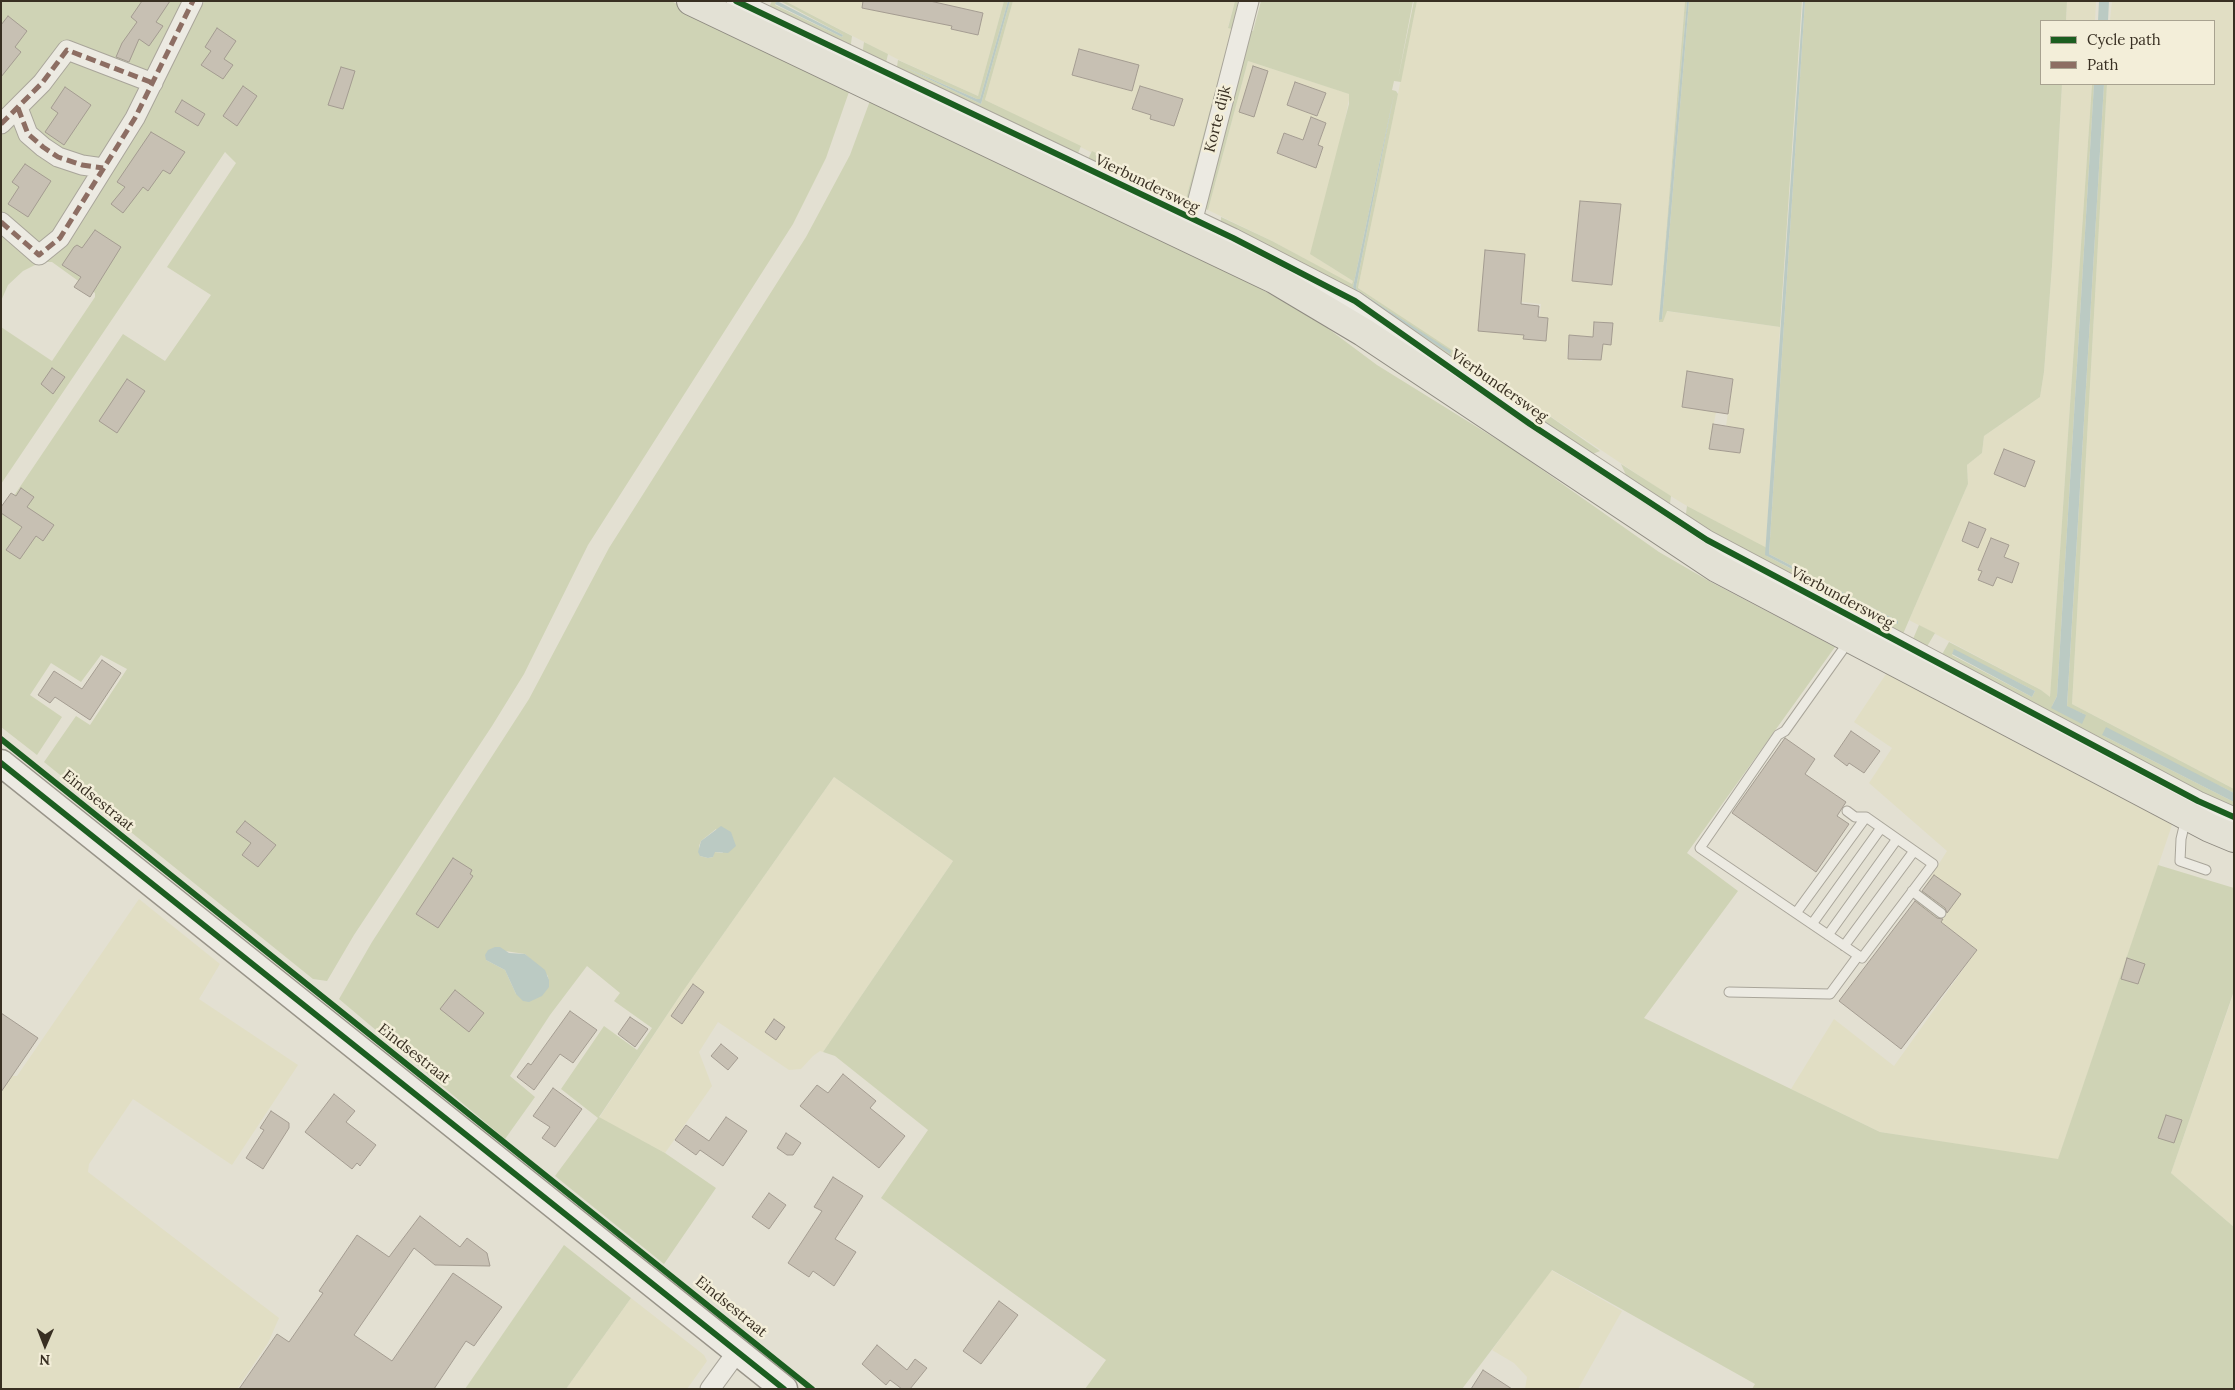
<!DOCTYPE html>
<html>
<head>
<meta charset="utf-8">
<style>
	body { margin:0 }
	#map { position:relative; width:2235px; height:1390px; overflow:hidden; background:#e3e0d2; font-family:Lora,serif }
	canvas { display:block }
	.frame { position:absolute; inset:0; border:2px solid #382f22; pointer-events:none }
	.legend { position:absolute; left:2040px; top:20px; width:175px; height:65px; box-sizing:border-box; background:#f3eed9; border:1px solid #a8a290; margin:0; padding:6px 9px; list-style:none; font-size:15px; color:#382f22 }
	.legend li { display:flex; align-items:center; gap:10px; height:25px }
	.legend b { width:25px; border:1px solid #a8a290 }
	.north { position:absolute; left:20px; top:1320px; width:50px; height:50px; -webkit-text-stroke:4px #f3eed9; paint-order:stroke; rotate:181deg; font-size:14px; font-weight:700; line-height:20px; text-align:center; color:#382f22 }
	.north::after { content:''; display:block; margin:auto; width:18px; height:22px; background:#382f22; clip-path:polygon(50% 0,100% 100%,50% 72%,0 100%) }
</style>
</head>
<body>
<div id="map">
<canvas width="2235" height="1390"></canvas>
<div class="frame"></div>
<ul class="legend">
<li><b style="height:6px;background:#1b5e20"></b>Cycle path</li>
<li><b style="height:6px;background:#8d6e63"></b>Path</li>
</ul>
<div class="north">N</div>
</div>
<script>
const c = document.querySelector('canvas').getContext('2d');
c.lineJoin = 'round';
function fill(path, color) { c.fillStyle = color; c.fill(path, 'evenodd'); }
const toPath = rows => new Path2D(rows.map(r => 'M' + r).join(''));
function stroke(path, color, width, dash) { c.strokeStyle = color; c.lineWidth = width; c.lineCap = dash ? 'butt' : 'round'; c.setLineDash(dash || []); c.stroke(path); }
function write(font, color, halo, rows, align = 'center') {
  c.font = font + ' Lora,serif'; c.lineWidth = 5; c.setLineDash([]); c.textBaseline = 'middle'; c.strokeStyle = halo; c.fillStyle = color; for (const [text, x, y, turn = 0] of rows) {
    c.save(); c.translate(x, y); c.rotate((+turn || 0) * Math.PI / 180); c.textAlign = isNaN(turn) ? turn : align; if (halo) c.strokeText(text, 0, 0); c.fillText(text, 0, 0); c.restore();
  }
}
const farmland = toPath([
	[785,1,871,1,870,9,952,24,951,29,978,35,983,13,936,4,937,1,1004,1,978,96,903,62],
	[1013,1,1235,1,1228,27,1233,29,1186,199,985,100],
	[1079,49,1132,91,1072,75],
	[1140,86,1182,99,1174,126,1150,119,1151,115,1132,109],
	[1417,1,1685,1,1659,321,1663,322,1666,311,1780,327,1766,548,1687,506,1664,492,1358,288],
	[1580,201,1621,204,1612,285,1572,281],
	[1513,301,1541,304,1538,333],
	[1594,322,1612,323,1603,344,1583,358,1582,361,1568,359,1567,356,1569,335,1595,337],
	[1687,372,1733,379,1726,426,1744,429,1740,453,1709,449,1716,412,1682,407],
	[2067,1,2096,1,2095,21,2066,21],
	[2112,1,2234,1,2234,789,2072,704,2107,84,2214,84,2214,21,2110,21],
	[1248,61,1350,94,1318,259,1353,281,1352,285,1272,241,1208,210],
	[1295,83,1326,93,1317,116,1287,105],
	[1311,117,1326,123,1318,145,1323,148,1316,167,1277,153,1285,133,1306,141,1310,128,1308,126],
	[2062,84,2092,84,2050,698,2041,690,1909,620,1968,484,1967,465,1982,453,1984,436,2040,397,2044,372,2052,266],
	[2004,449,2025,486,1994,474],
	[1969,522,1986,529,1978,547,1962,541],
	[2009,545,2004,557,2019,563,2012,582,1997,577,1993,585,1979,580,1982,571,1979,569,1986,550],
	[1888,671,2173,822,2058,1160,1880,1132,1791,1089,1834,1019,1894,1066,1977,950,1915,902,1947,851,1869,783,1892,748,1854,722],
	[834,777,953,861,823,1052,820,1051,813,1056,801,1069,789,1070,718,1022,699,1052,712,1086,665,1153,599,1118,681,994],
	[139,899,220,964,199,999,298,1065,232,1165,133,1099,89,1164,88,1172,279,1318,268,1343,237,1389,1,1389,1,1076,17,1076],
	[2234,992,2234,1227,2171,1173],
	[1551,1270,1622,1311,1578,1389,1525,1389,1527,1377,1514,1363,1492,1350],
	[631,1298,704,1355,707,1361,687,1389,566,1389]
]);
const green = toPath([
	[1,1,181,1,195,14,205,1,671,1,850,89,826,158,793,224,588,545,524,674,492,726,354,935,327,981,313,979,44,762,76,716,90,725,127,669,101,655,81,682,51,663,30,695,62,717,37,755,1,727,1,515,123,334,165,361,211,295,167,267,236,163,225,152,1,484,1,327,52,361,95,297,95,293,52,262,41,262,23,271,8,285,1,301],
	[772,1,777,1,775,5,842,37,843,35,780,1,785,1,852,36,850,51,767,11],
	[1004,1,1008,1,980,99,977,99,904,67,981,104,1010,1,1013,1,985,100,1081,146,1076,158,896,73,898,60,978,96],
	[1235,1,1238,1,1236,13,1239,1,1244,1,1190,213,1086,163,1092,151,1186,199,1232,29,1228,28],
	[1253,1,1259,1,1251,31,1253,31,1261,1,1413,1,1398,79,1414,1,1417,1,1401,82,1394,81,1392,90,1396,91,1398,94,1358,288,1484,371,1600,451,1588,456,1221,227,1221,217,1272,241,1352,284,1353,281,1310,254,1349,104,1349,94,1248,61,1208,210,1201,207],
	[1394,94,1356,287,1357,290,1451,352,1353,287],
	[1685,1,1687,1,1660,312,1662,319,1689,1,1802,1,1780,327,1667,311,1663,322,1659,322],
	[1805,1,2067,1,2066,21,2041,21,2041,84,2062,84,2052,266,2044,372,2040,397,1984,436,1982,453,1967,465,1968,484,1903,634,1685,521,1687,506,1767,548,1767,556,1896,624,1898,621,1769,554],
	[864,42,888,54,885,67,862,56],
	[2092,84,2094,84,2057,696,2052,706,2086,715,2067,707,2104,84,2107,84,2072,704,2234,789,2234,793,2167,760,2102,735,2234,802,2234,812,1940,658,1949,642,2041,690,2050,697],
	[1954,650,2035,691,2032,697,1952,655],
	[871,98,1252,284,1318,321,1377,365,1514,450,1659,552,1709,581,1835,647,1687,853,1738,891,1644,1018,1880,1132,2058,1159,2158,865,2234,888,2234,991,2171,1173,2234,1227,2234,1389,1752,1389,1755,1384,1552,1270,1462,1389,1085,1389,1106,1360,881,1198,928,1130,835,1056,823,1052,953,861,834,777,681,994,599,1117,665,1153,716,1188,664,1264,555,1176,598,1118,561,1089,604,1026,637,1050,652,1028,614,1001,620,993,587,966,550,1015,510,1076,535,1097,505,1139,339,999,372,942,529,699,609,548,806,237,850,155],
	[716,829,723,853,714,852,713,857,708,858,700,856,699,846,701,841],
	[505,951,525,954,548,976,549,987,516,994,505,970,486,960],
	[1621,464,1671,496,1669,511,1630,484],
	[1919,625,1935,633,1925,650,1913,639],
	[564,1245,631,1298,566,1389,465,1389]
]);
const water = toPath([
	[777,1,843,35,842,37,775,4],
	[1008,1,1010,1,981,104,904,67,977,99,980,99],
	[1687,1,1689,1,1675,166,1662,319,1659,320],
	[1803,1,1805,1,1769,554,1898,621,1898,624,1765,555],
	[2099,1,2109,1,2108,21,2098,21],
	[2094,84,2104,84,2067,706,2086,715,2082,724,2051,708,2057,696],
	[1394,94,1356,287,1357,290,1451,351,1450,354,1356,292,1353,287],
	[1954,649,2035,691,2032,697,1952,654],
	[2106,727,2234,793,2234,802,2102,735],
	[721,826,731,832,736,846,728,853,715,852,713,857,708,858,700,856,698,852,701,841],
	[495,947,500,947,509,953,525,954,545,970,549,980,549,987,542,996,529,1002,523,1001,516,994,505,970,486,960,485,955,488,950]
]);
const building = toPath([
	[142,1,170,1,156,22,163,26,149,46,139,39,129,62,116,57,122,43,137,22,131,17,142,1],
	[863,1,930,1,983,13,978,35,951,29,952,26,862,8,863,1],
	[8,16,27,31,15,47,21,52,1,77,1,25,8,16],
	[217,28,236,41,224,59,233,65,223,79,201,65,211,51,205,47,217,28],
	[1079,49,1139,65,1132,91,1072,75,1079,49],
	[1253,66,1268,71,1254,117,1239,112,1253,66],
	[341,67,355,71,343,109,328,105,341,67],
	[1295,82,1326,93,1317,116,1287,105,1295,82],
	[243,86,257,96,237,126,223,116,243,86],
	[1140,86,1183,99,1174,126,1150,119,1151,115,1132,109,1140,86],
	[65,87,91,105,64,145,45,132,58,113,51,108,65,87],
	[182,100,205,114,198,126,175,112,182,100],
	[1311,117,1326,123,1318,145,1323,147,1316,168,1277,153,1284,133,1303,140,1311,117],
	[151,132,185,152,170,174,163,170,148,191,143,187,123,213,111,204,125,187,117,182,151,132],
	[25,164,51,181,28,217,8,204,19,187,12,182,25,164],
	[1580,201,1621,204,1612,285,1572,281,1580,201],
	[95,230,121,247,90,297,74,287,81,277,62,265,74,247,77,245,82,248,95,230],
	[1485,250,1525,254,1521,304,1539,306,1538,317,1548,318,1546,341,1523,339,1524,335,1478,331,1485,250],
	[1594,322,1613,323,1611,345,1603,344,1601,360,1568,359,1569,335,1593,337,1594,322],
	[52,368,65,377,53,394,41,384,52,368],
	[1687,371,1733,379,1728,414,1682,407,1687,371],
	[127,379,145,391,117,433,99,421,127,379],
	[1713,424,1744,429,1740,453,1709,449,1713,424],
	[2004,449,2035,461,2025,487,1994,474,2004,449],
	[21,488,34,497,27,507,54,525,43,541,36,536,20,559,6,550,22,527,1,513,1,507,11,493,16,496,21,488],
	[1969,522,1986,529,1978,548,1962,541,1969,522],
	[1991,538,2009,545,2004,557,2019,563,2012,583,1997,577,1993,586,1978,580,1982,571,1978,570,1991,538],
	[102,660,121,673,90,720,55,697,50,703,38,695,54,671,82,689,102,660],
	[1851,731,1880,751,1864,773,1849,763,1847,766,1834,756,1851,731],
	[1785,738,1815,759,1805,774,1846,802,1837,816,1849,824,1816,872,1732,813,1785,738],
	[245,821,276,845,258,867,242,855,251,843,236,832,245,821],
	[453,858,472,870,470,874,473,876,438,928,416,914,453,858],
	[1934,875,1961,894,1947,913,1945,908,1922,891,1934,875],
	[1915,901,1937,918,1943,919,1941,922,1977,950,1901,1049,1839,1001,1915,901],
	[2127,958,2145,964,2138,984,2121,979,2127,958],
	[693,984,704,992,682,1024,671,1016,693,984],
	[455,990,484,1013,469,1032,440,1009,455,990],
	[570,1011,597,1030,573,1063,560,1054,534,1090,517,1077,528,1063,531,1065,570,1011],
	[1,1013,38,1038,1,1092,1,1013],
	[630,1017,648,1029,635,1047,618,1034,630,1017],
	[774,1019,785,1027,776,1040,765,1032,774,1019],
	[721,1044,738,1058,728,1070,711,1056,721,1044],
	[843,1074,876,1101,870,1108,905,1136,879,1168,800,1106,817,1085,828,1093,843,1074],
	[553,1088,582,1109,555,1147,542,1138,550,1127,533,1116,553,1088],
	[334,1094,355,1111,346,1122,376,1145,360,1166,357,1163,352,1169,305,1132,334,1094],
	[271,1111,289,1123,289,1128,263,1169,246,1158,264,1130,260,1128,271,1111],
	[2166,1115,2182,1120,2174,1143,2158,1138,2166,1115],
	[726,1117,747,1131,723,1166,700,1150,696,1155,675,1140,686,1125,709,1141,726,1117],
	[786,1133,801,1143,793,1155,787,1155,777,1148,786,1133],
	[833,1177,863,1196,835,1239,856,1252,834,1286,813,1271,809,1277,788,1263,822,1211,814,1207,833,1177],
	[769,1193,786,1205,769,1229,752,1217,769,1193],
	[420,1216,460,1247,467,1238,487,1253,490,1266,435,1265,414,1248,354,1335,392,1361,453,1273,502,1307,474,1346,466,1341,434,1389,239,1389,277,1334,289,1342,323,1293,319,1291,357,1235,389,1257,420,1216],
	[999,1301,1018,1315,981,1364,963,1351,999,1301],
	[877,1345,907,1370,915,1359,927,1368,910,1389,902,1389,890,1380,886,1385,862,1364,877,1345],
	[1483,1370,1512,1389,1471,1389,1483,1370]
]);
const lane = toPath([
	[1847,811,1855,817,1866,817,1933,864,1862,958,1700,848,1778,735,1785,731,1849,641],
	[2186,818,2181,839,2180,861,2206,870],
	[1912,891,1941,913],
	[1796,913,1866,817],
	[1812,924,1881,828],
	[1828,935,1897,839],
	[1844,946,1914,851],
	[1729,992,1830,994,1858,956]
]);
const street = toPath([
	[736,1,1233,238,1355,301,1530,424,1707,540,2198,801,2234,817],
	[18,108,28,134,43,147,58,157,82,165,103,168],
	[1,124,42,83,67,50,153,83],
	[1,222,39,255,60,238,135,118,193,1],
	[1188,230,1193,219,1249,1],
	[710,1389,737,1352]
]);
const secondary = toPath([
	[1,763,784,1389]
]);
const primary = toPath([
	[691,1,1274,279,1363,332,1717,568,2210,828,2234,838]
]);
const quiet = toPath([
	[18,108,28,134,43,147,58,157,82,165,103,168],
	[1,124,42,83,67,50,153,83],
	[1,222,39,255,60,238,135,118,193,1]
]);
const cycleway = toPath([
	[736,1,1233,238,1355,301,1530,424,1707,540,2198,801,2234,817],
	[1,739,812,1389],
	[1,763,784,1389]
]);
const streetNames = [
	["Korte dijk",1218,119,-76],
	["Vierbundersweg",1147,184,26],
	["Vierbundersweg",1499,386,35],
	["Vierbundersweg",1842,598,28],
	["Eindsestraat",98,801,39],
	["Eindsestraat",414,1054,38],
	["Eindsestraat",731,1307,39]
];
fill(farmland, '#e1dec4');
fill(green, '#cfd3b5');
fill(water, '#bbcac3');
fill(building, '#c7c0b3');
stroke(building, '#a49c91', 1);
stroke(lane, '#a9a59a', 11);
stroke(street, '#a9a59a', 21);
stroke(secondary, '#99958a', 29);
stroke(primary, '#8e8a81', 30);
stroke(lane, '#eceae2', 9);
stroke(street, '#eceae2', 19);
stroke(secondary, '#eceae2', 26);
stroke(primary, '#e3e1d5', 28);
stroke(quiet, '#8d6e63', 5, [10, 5]);
stroke(cycleway, '#1b5e20', 6);
write('15px', '#382f22', '#f3eed9', streetNames);
</script>
</body>
</html>
